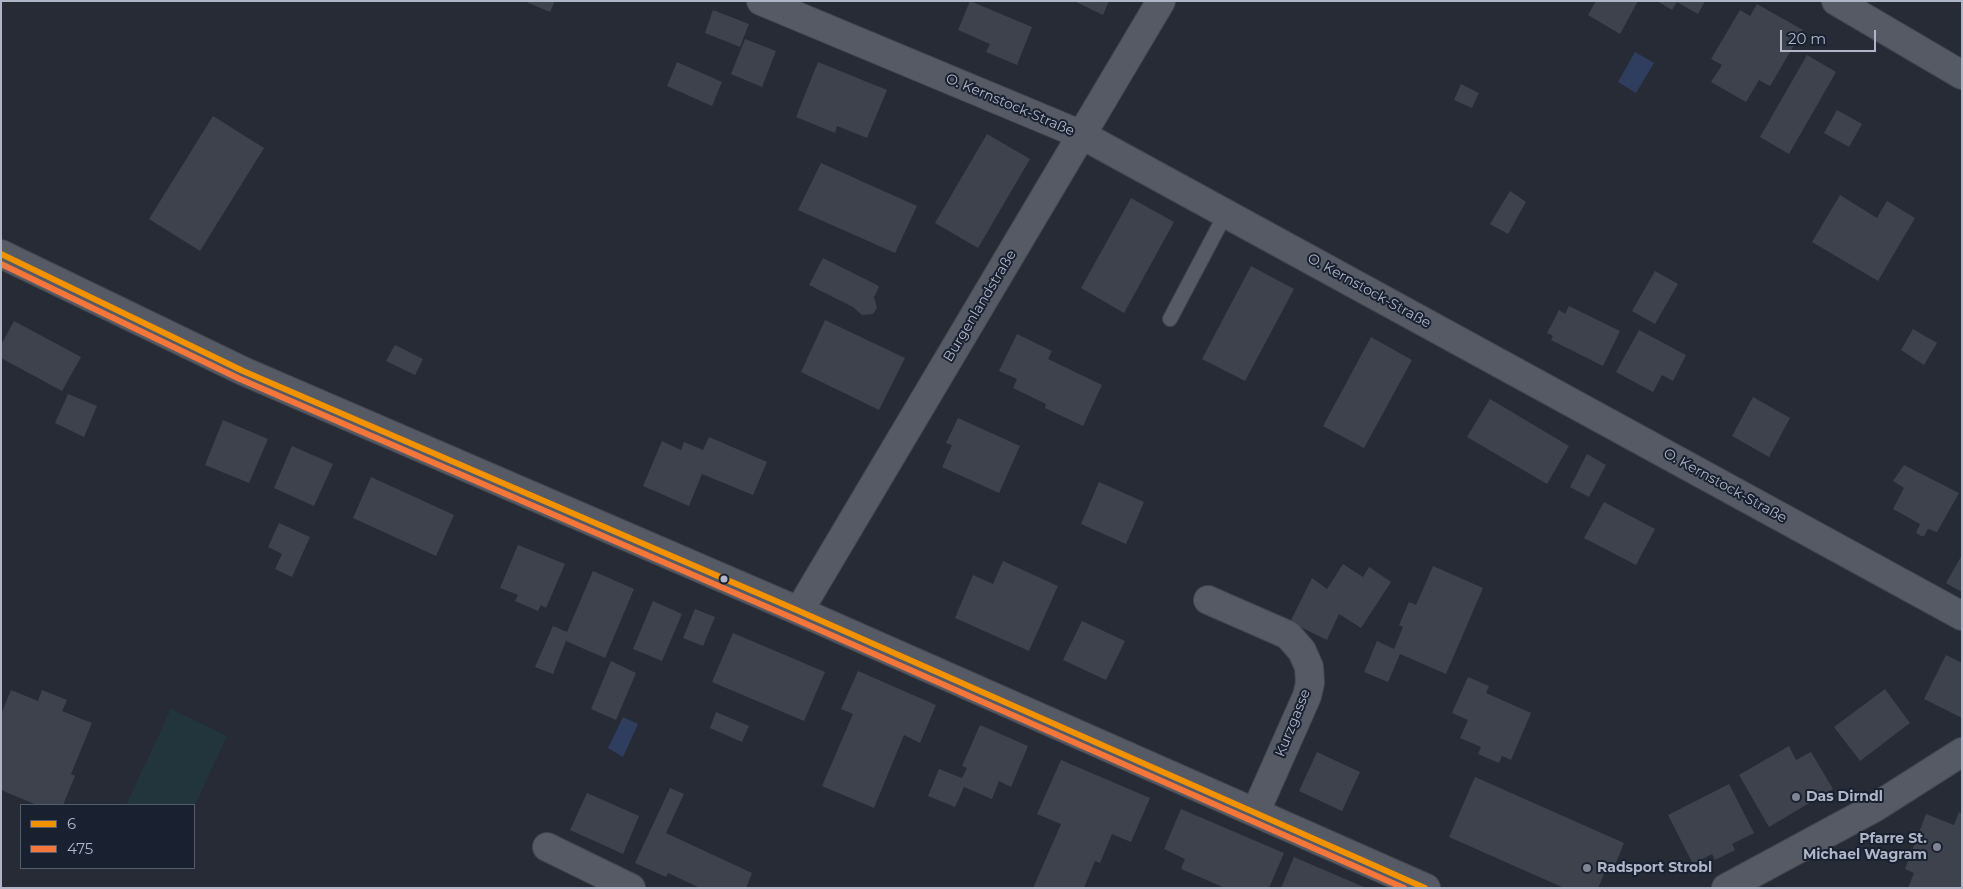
<!DOCTYPE html>
<html>
<head>
<meta charset="utf-8">
<style>
	body { margin:0 }
	#map { position:relative; width:1963px; height:889px; overflow:hidden; background:#262b36; font-family:Montserrat,sans-serif }
	canvas { display:block }
	.frame { position:absolute; inset:0; border:2px solid #afb6c8; pointer-events:none }
	.legend { position:absolute; left:20px; top:804px; width:175px; height:65px; box-sizing:border-box; background:#192131; border:1px solid #555d6d; margin:0; padding:6px 9px; list-style:none; font-size:15px; color:#afb6c8 }
	.legend li { display:flex; align-items:center; gap:10px; height:25px }
	.legend b { width:25px; border:1px solid #555d6d }
	.scale { position:absolute; left:1780px; top:30px; width:96px; height:22px; box-sizing:border-box; border:2px solid #afb6c8; border-top:0; padding-left:6px; font-size:15px; line-height:18px; white-space:nowrap; color:#afb6c8; -webkit-text-stroke:4px #192131; paint-order:stroke }
</style>
</head>
<body>
<div id="map">
<canvas width="1963" height="889"></canvas>
<div class="frame"></div>
<ul class="legend">
<li><b style="height:6px;background:#f39200"></b>6</li>
<li><b style="height:6px;background:#f5763a"></b>475</li>
</ul>
<div class="scale">20 m</div>
</div>
<script>
const c = document.querySelector('canvas').getContext('2d');
c.lineJoin = 'round';
function fill(path, color) { c.fillStyle = color; c.fill(path, 'evenodd'); }
const toPath = rows => new Path2D(rows.map(r => 'M' + r).join(''));
function stroke(path, color, width, dash) { c.strokeStyle = color; c.lineWidth = width; c.lineCap = dash ? 'butt' : 'round'; c.setLineDash(dash || []); c.stroke(path); }
function write(font, color, halo, rows, align = 'center') {
  c.font = font + ' Montserrat,sans-serif'; c.lineWidth = 4; c.setLineDash([]); c.textBaseline = 'middle'; c.strokeStyle = halo; c.fillStyle = color; for (const [text, x, y, turn = 0] of rows) {
    c.save(); c.translate(x, y); c.rotate((+turn || 0) * Math.PI / 180); c.textAlign = isNaN(turn) ? turn : align; if (halo) c.strokeText(text, 0, 0); c.fillText(text, 0, 0); c.restore();
  }
}
const green = toPath([
	[171,709,227,736,194,807,194,805,126,805]
]);
const water = toPath([
	[1635,52,1654,63,1636,93,1618,82],
	[623,717,638,724,623,757,608,748]
]);
const building = toPath([
	[524,1,555,1,550,12],
	[970,1,1032,27,1017,65,986,52,990,44,958,30],
	[1074,1,1109,1,1103,15],
	[1596,1,1638,1,1620,34,1588,15],
	[1657,1,1705,1,1698,14,1677,2,1672,10],
	[1757,4,1803,30,1770,86,1759,80,1746,102,1711,82,1722,65,1711,59,1740,10,1750,16],
	[713,10,749,24,740,47,705,33],
	[745,39,776,51,762,87,731,74],
	[1807,55,1836,72,1789,154,1760,137],
	[677,62,722,82,712,106,667,86],
	[818,62,887,90,867,138,837,126,835,133,796,117],
	[1461,84,1479,93,1472,108,1454,100],
	[1837,110,1862,124,1849,147,1824,133],
	[213,116,264,148,200,251,149,219],
	[987,134,1030,159,978,248,935,223],
	[821,163,917,206,895,253,798,210],
	[1510,191,1526,202,1508,234,1490,224],
	[1840,195,1877,218,1887,201,1915,218,1878,281,1812,242],
	[1131,198,1174,222,1124,313,1081,288],
	[823,258,877,285,879,287,874,297,877,308,873,314,862,315,853,307,809,285],
	[1251,266,1294,289,1245,381,1202,359],
	[1655,271,1678,284,1655,324,1632,311],
	[1569,306,1620,331,1603,366,1551,340,1553,336,1547,333,1559,310,1565,314],
	[825,320,905,358,879,410,801,372],
	[14,321,81,357,62,391,1,358,1,345],
	[1913,329,1937,343,1924,365,1901,350],
	[1639,330,1686,355,1673,381,1662,375,1653,392,1616,372],
	[1017,334,1052,351,1048,359,1102,385,1083,426,1045,408,1046,404,1013,388,1017,379,999,371],
	[1371,337,1412,360,1364,448,1323,426],
	[395,345,423,359,415,375,386,361],
	[68,394,97,406,84,437,55,423],
	[1753,397,1790,418,1769,457,1732,436],
	[1490,399,1569,446,1547,484,1467,437],
	[958,418,1020,446,999,493,942,467,952,445,946,443],
	[223,420,268,439,249,483,205,465],
	[709,437,767,462,753,495,702,474,689,506,643,486,662,441,681,450,684,442,703,450],
	[292,446,333,464,314,506,274,488],
	[1587,454,1606,465,1589,497,1570,487],
	[1904,465,1959,493,1937,532,1928,529,1924,536,1921,536,1916,533,1920,524,1893,509,1904,488,1893,481],
	[371,477,454,515,436,556,353,518],
	[1099,482,1144,502,1126,544,1081,524],
	[1604,502,1655,529,1636,565,1584,538],
	[279,523,310,537,292,577,275,569,282,554,268,547],
	[518,545,565,564,546,608,541,605,538,611,515,601,518,595,500,588],
	[1962,555,1962,592,1946,583],
	[1003,561,1058,586,1029,651,955,618,973,575,993,584],
	[1343,564,1363,577,1369,567,1391,582,1361,628,1339,614,1327,640,1290,622,1312,578,1327,589],
	[1433,566,1483,588,1446,674,1400,654,1388,682,1364,672,1377,641,1394,649,1403,627,1399,625,1409,602,1416,605],
	[593,571,634,589,605,658,566,641,553,674,535,667,553,626,567,632],
	[653,601,682,614,662,661,633,649],
	[695,609,715,617,703,646,683,638],
	[1082,621,1125,641,1106,680,1063,660],
	[733,633,825,672,804,721,712,682],
	[1946,655,1962,663,1962,718,1924,699],
	[611,661,636,673,616,720,591,709],
	[858,671,936,705,920,743,904,735,874,808,822,786,853,714,841,709],
	[1468,677,1489,686,1486,693,1531,713,1511,760,1502,756,1499,763,1478,754,1481,747,1460,738,1468,720,1452,713],
	[1885,689,1910,723,1860,761,1834,727],
	[11,690,38,701,42,690,67,700,62,711,92,723,71,774,75,776,63,805,37,805,1,790,1,714],
	[716,712,749,726,742,742,710,728],
	[980,725,1028,746,1011,787,999,781,992,799,964,787,955,807,928,796,939,769,962,778,967,768,962,766],
	[1789,746,1796,760,1811,752,1833,789,1769,827,1739,775],
	[1317,752,1360,772,1342,811,1299,791],
	[1061,760,1150,798,1131,842,1112,834,1100,863,1095,861,1084,888,1033,888,1061,824,1037,814],
	[1475,777,1624,843,1615,865,1609,862,1598,888,1564,888,1449,837],
	[1729,784,1754,833,1732,844,1735,850,1715,860,1712,854,1693,864,1668,815],
	[670,788,684,794,666,833,752,873,746,888,700,888,668,873,666,877,635,863],
	[587,793,639,816,623,854,570,830],
	[1181,809,1284,853,1269,888,1225,888,1181,869,1185,859,1164,849],
	[1959,812,1962,814,1962,888,1908,888,1914,873,1905,869,1926,814,1954,825],
	[1294,857,1366,888,1281,888]
]);
const lane = toPath([
	[1170,319,1226,213]
]);
const street = toPath([
	[761,1,1082,135,1962,616],
	[1836,1,1962,75],
	[1,254,243,371,799,611,1426,888],
	[1208,600,1288,635,1302,651,1309,667,1310,683,1307,696,1256,811],
	[799,611,1161,1],
	[547,847,631,888],
	[1726,888,1874,808,1962,752]
]);
const bus1 = toPath([
	[1,254,243,371,799,611,1425,888]
]);
const bus2 = toPath([
	[1,264,240,379,795,619,1404,888]
]);
const markers = [
	[724,579,4.5,"#afb6c8"],
	[1796,797,5,"#7f8595"],
	[1937,847,5,"#7f8595"],
	[1587,868,5,"#7f8595"]
];
const streetNames = [
	["O. Kernstock-Straße",1010,105,23],
	["O. Kernstock-Straße",1369,291,29],
	["Burgenlandstraße",980,306,-59],
	["O. Kernstock-Straße",1725,486,29],
	["Kurzgasse",1293,723,-68]
];
const poiNames = [
	["Das Dirndl",1806,797],
	["Pfarre St.",1927,839,"right"],
	["Michael Wagram",1927,855,"right"],
	["Radsport Strobl",1597,868]
];
fill(green, '#23353c');
fill(water, '#2f3e5f');
fill(building, '#3e424c');
stroke(lane, '#43464f', 16);
stroke(street, '#43464f', 30);
stroke(lane, '#565a64', 14);
stroke(street, '#565a64', 28);
stroke(bus1, '#f39200', 6);
stroke(bus2, '#f5763a', 6);
for (const [x, y, r, color] of markers) { const dot = new Path2D(); dot.arc(x, y, r, 0, 2 * Math.PI); c.fillStyle = color; c.fill(dot); stroke(dot, '#192131', 2); }
write('14px', '#afb6c8', '#192131', streetNames);
write('bold 14px', '#afb6c8', '#192131', poiNames, 'left');
</script>
</body>
</html>
